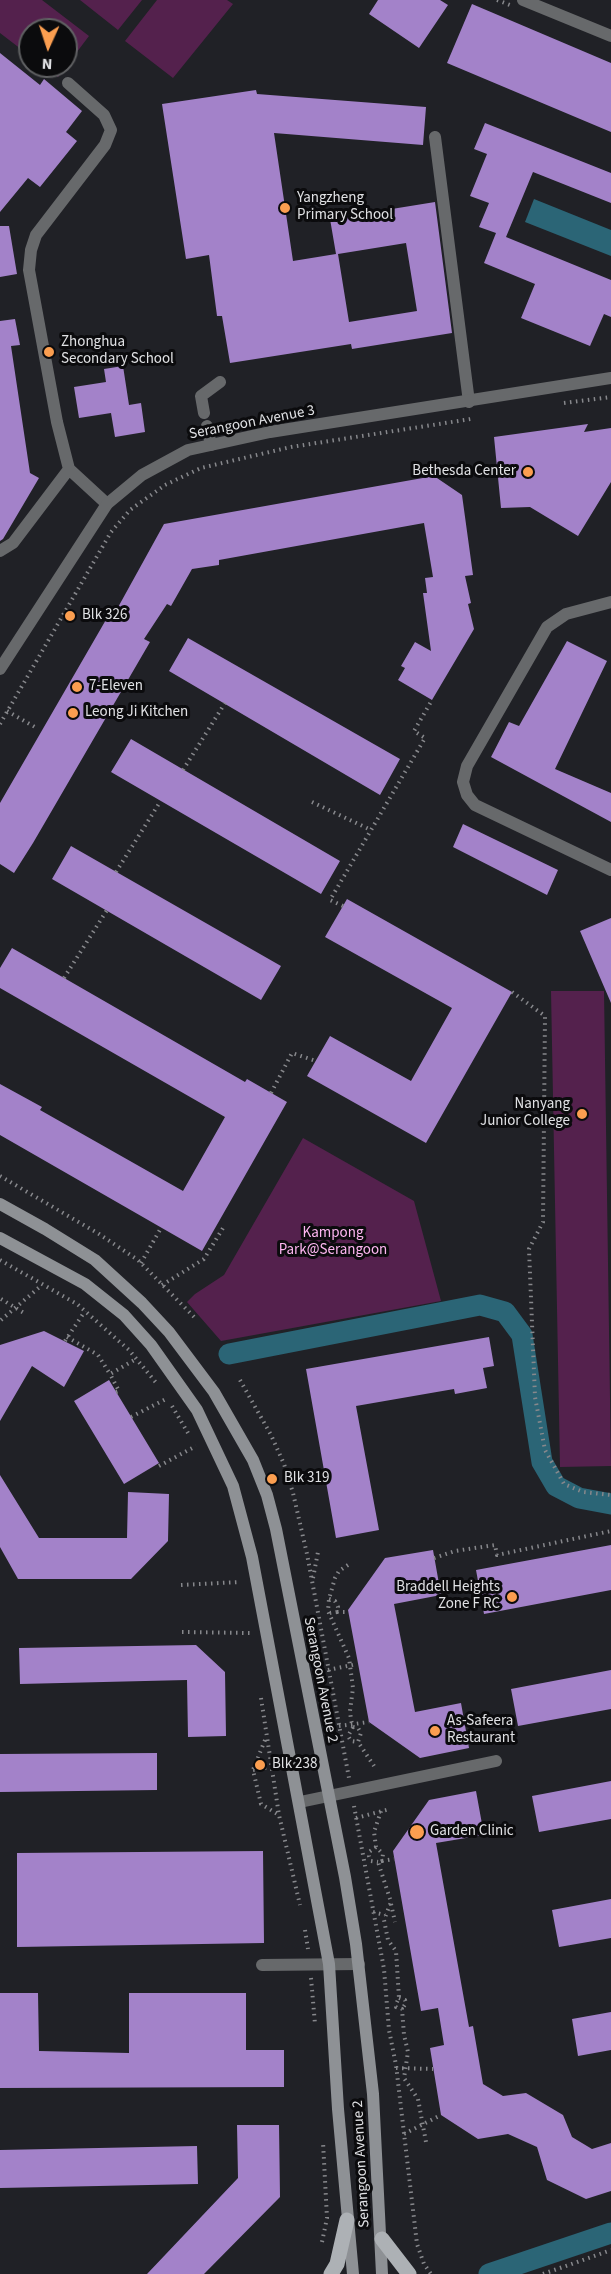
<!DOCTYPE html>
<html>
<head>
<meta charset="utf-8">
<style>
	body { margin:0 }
	#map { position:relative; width:611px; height:2274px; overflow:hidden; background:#202126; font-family:"Source Sans 3",sans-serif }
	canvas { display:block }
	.north { position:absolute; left:18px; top:18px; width:60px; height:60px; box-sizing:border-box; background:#0b0b0d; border:2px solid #606163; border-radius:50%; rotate:183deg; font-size:16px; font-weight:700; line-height:24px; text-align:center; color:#e0e1e4 }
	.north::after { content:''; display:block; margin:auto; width:21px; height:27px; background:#fb9e50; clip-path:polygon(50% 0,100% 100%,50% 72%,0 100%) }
</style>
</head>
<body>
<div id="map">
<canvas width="611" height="2274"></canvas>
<div class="north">N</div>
</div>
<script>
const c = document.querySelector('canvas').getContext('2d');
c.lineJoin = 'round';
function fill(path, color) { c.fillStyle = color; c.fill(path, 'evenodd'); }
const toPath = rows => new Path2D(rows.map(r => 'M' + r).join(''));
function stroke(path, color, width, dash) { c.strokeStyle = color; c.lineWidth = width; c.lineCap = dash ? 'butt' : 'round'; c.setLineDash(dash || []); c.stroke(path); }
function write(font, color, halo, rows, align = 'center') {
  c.font = font + ' "Source Sans 3",sans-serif'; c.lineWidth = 6; c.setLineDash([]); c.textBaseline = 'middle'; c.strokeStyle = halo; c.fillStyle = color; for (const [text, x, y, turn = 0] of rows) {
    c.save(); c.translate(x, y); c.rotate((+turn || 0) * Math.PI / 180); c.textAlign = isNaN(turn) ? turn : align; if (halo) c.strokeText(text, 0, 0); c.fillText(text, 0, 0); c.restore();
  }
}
const green = toPath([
	[0,0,42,0,89,36,58,77,43,66,66,66,66,30,30,30,30,56,0,33],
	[80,0,142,0,118,30],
	[157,0,227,0,233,4,173,78,125,41],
	[551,991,604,991,611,1466,560,1467],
	[303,1138,414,1201,441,1301,221,1341,187,1302,195,1294,224,1275]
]);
const water = toPath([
	[534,199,611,230,611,256,525,222]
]);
const canal = toPath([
	[229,1354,480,1305,505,1312,522,1335,542,1462,556,1486,579,1498,611,1504],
	[489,2274,611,2233]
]);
const building = toPath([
	[378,0,440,0,448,5,419,48,369,14],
	[472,4,611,63,611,132,447,63],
	[0,53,40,85,44,79,82,111,66,132,77,141,40,187,28,178,0,212],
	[256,90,257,94,426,107,423,145,274,133,293,261,336,254,330,219,435,202,452,333,352,349,351,344,230,363,222,316,217,316,209,255,186,259,162,104],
	[406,243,417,311,349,322,338,254],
	[485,123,611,173,611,203,533,172,506,237,611,280,611,317,604,314,590,346,521,318,535,284,484,263,496,233,479,227,489,203,470,196,487,154,474,149],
	[0,226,9,226,17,274,0,277],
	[15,319,20,345,11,346,30,473,39,478,3,539,0,541,0,321],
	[123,366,129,405,141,403,145,432,115,437,111,413,79,418,74,387,106,382,104,369],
	[588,424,584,432,611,428,611,482,578,536,530,507,501,508,494,437],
	[434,476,462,495,473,575,465,576,471,603,468,604,474,629,432,700,398,680,405,668,401,666,415,642,431,651,423,593,427,593,425,578,433,577,424,523,219,560,219,565,192,569,171,606,167,604,144,639,150,642,33,843,14,873,0,864,0,803,107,618,111,620,164,524],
	[188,638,400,759,380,795,169,671],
	[567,641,607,661,555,769,611,793,611,822,491,757,509,722,519,726],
	[131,739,340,861,321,894,111,772],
	[463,824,558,870,547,895,453,847],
	[71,846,281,966,261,1000,52,879],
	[347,899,512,992,426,1143,307,1076,330,1036,411,1081,452,1008,325,937],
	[611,918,611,1003,580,931],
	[12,948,245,1082,247,1079,287,1102,202,1251,0,1135,0,1084,42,1107,40,1110,183,1191,225,1117,0,988,0,968],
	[44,1331,84,1351,64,1387,32,1366,0,1421,0,1345],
	[489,1337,494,1366,483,1368,487,1388,455,1394,454,1389,356,1406,379,1530,336,1538,306,1369],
	[109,1380,159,1463,124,1484,74,1401],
	[0,1475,39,1538,127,1538,128,1492,169,1494,168,1541,131,1579,18,1579,0,1547],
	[611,1545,611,1590,484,1614,476,1570],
	[433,1550,441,1595,394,1604,415,1712,461,1703,469,1748,420,1758,369,1722,348,1610,385,1558],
	[196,1645,225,1672,226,1736,188,1737,187,1680,20,1684,19,1648],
	[611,1670,611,1709,518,1726,511,1689],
	[157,1753,157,1790,0,1792,0,1754],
	[611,1781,611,1819,539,1832,532,1796],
	[476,1791,484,1835,436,1843,469,2027,473,2026,483,2084,503,2096,526,2093,563,2115,572,2137,592,2149,611,2143,611,2191,586,2199,547,2180,537,2147,508,2134,478,2139,441,2115,430,2048,444,2045,438,2008,421,2011,393,1851,429,1800],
	[263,1851,264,1943,17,1947,17,1853],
	[611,1899,611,1938,559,1947,552,1910],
	[0,1993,38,1993,39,2051,129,2053,129,1993,246,1993,246,2050,284,2050,284,2087,0,2088],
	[611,2012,611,2050,578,2056,572,2019],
	[237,2125,279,2125,280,2197,204,2274,147,2274,238,2178],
	[197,2146,198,2184,0,2188,0,2150]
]);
const path = toPath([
	[497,0,510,5],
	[564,403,611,397],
	[7,711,35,727],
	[0,724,111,532,130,510,165,485,201,468,291,447,471,419],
	[183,770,225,703],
	[312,802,371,830],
	[116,872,160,802],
	[343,906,330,900,425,738,414,731,432,700],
	[64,978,107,910],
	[512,992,545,1016,543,1222,529,1249,535,1397,545,1450,564,1484,583,1492,611,1495],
	[271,1093,292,1053,316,1061],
	[0,1176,99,1234,138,1260,197,1320],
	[0,1260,77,1304,129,1350,158,1385],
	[141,1263,161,1228],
	[162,1285,204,1259,223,1228],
	[1,1299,24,1313],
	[1,1320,42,1285],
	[67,1337,98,1355,110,1374],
	[65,1341,85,1311],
	[240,1380,271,1435,284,1464,293,1493,307,1554,349,1778],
	[116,1392,119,1391,110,1374,136,1359],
	[172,1406,188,1433],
	[131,1417,168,1398],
	[159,1466,196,1446],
	[434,1558,455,1551,495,1545,497,1555,611,1531],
	[348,1565,339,1571,335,1578,329,1599,328,1611,349,1658,353,1688,350,1711,351,1720,353,1727,358,1728,361,1733,358,1742,374,1766],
	[313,1578,318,1552],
	[181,1585,240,1582],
	[329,1599,335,1601,338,1607,337,1612,330,1613],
	[337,1612,349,1612],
	[182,1632,250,1633],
	[328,1670,357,1664],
	[261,1698,279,1815],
	[339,1726,369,1722],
	[353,1727,348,1736,351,1741,358,1742],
	[265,1740,253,1770,261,1804,279,1815,300,1905],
	[253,1770,270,1767],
	[354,1806,384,1969,389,2030,396,2065,417,2244,424,2264,431,2274],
	[381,1811,374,1832,376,1847,383,1854,382,1861,378,1862,391,1902,384,1920,388,1940,396,1951,399,1998,396,2004,396,2007,402,2009,404,2035,408,2052,404,2078,418,2099,426,2142],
	[356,1818,390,1809],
	[376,1847,369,1852,369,1856,371,1861,378,1862],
	[382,1861,394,1859],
	[391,1904,395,1922],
	[373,1912,385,1915],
	[305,1930,308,1949],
	[311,1978,315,2024],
	[399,1998,405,2000,406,2003,402,2009],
	[396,2068,433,2069],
	[404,2134,441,2115],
	[322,2242,327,2218,323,2142],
	[543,2274,611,2250]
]);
const service = toPath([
	[68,83,104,115,111,130,105,145,36,235,31,250,29,270,57,422,69,469,107,504],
	[435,137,469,402],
	[204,413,201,396,220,382],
	[207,426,211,445],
	[0,551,13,543,69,469],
	[611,870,475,805,467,795,463,782,467,766,547,627,566,614,611,602],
	[300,1802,496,1761],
	[262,1965,359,1964]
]);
const minor = toPath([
	[523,0,611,36]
]);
const tertiary = toPath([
	[0,669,107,504,142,475,188,450,270,432,611,378]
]);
const secondary = toPath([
	[0,1204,45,1229,95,1260,142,1303,169,1332,214,1392,253,1460,267,1495,276,1529,345,1877,356,1944,373,2094,382,2274],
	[0,1238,85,1284,124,1315,151,1345,197,1410,233,1486,252,1557,329,1964,338,2109,353,2274]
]);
const primary = toPath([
	[382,2239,409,2274],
	[331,2274,337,2264,347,2220]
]);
const markers = [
	[285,208,6,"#fb9e50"],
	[49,352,6,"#fb9e50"],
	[528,472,6,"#fb9e50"],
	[70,616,6,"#fb9e50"],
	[77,687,6,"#fb9e50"],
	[73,713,6,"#fb9e50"],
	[582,1114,6,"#fb9e50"],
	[272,1479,6,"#fb9e50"],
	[512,1597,6,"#fb9e50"],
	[435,1731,6,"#fb9e50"],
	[260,1765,6,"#fb9e50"],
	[417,1832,8,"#fb9e50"]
];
const poiNames = [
	["Yangzheng",297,199],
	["Primary School",297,216],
	["Zhonghua",61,343],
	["Secondary School",61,360],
	["Bethesda Center",516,472,"right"],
	["Blk 326",82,616],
	["7-Eleven",89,687],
	["Leong Ji Kitchen",85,713],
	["Nanyang",570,1105,"right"],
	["Junior College",570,1122,"right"],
	["Blk 319",284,1479],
	["Braddell Heights",500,1588,"right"],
	["Zone F RC",500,1605,"right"],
	["As-Safeera",447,1722],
	["Restaurant",447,1739],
	["Blk 238",272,1765],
	["Garden Clinic",430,1832]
];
const streetNames = [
	["Serangoon Avenue 3",252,423,-11],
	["Serangoon Avenue 2",320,1680,79],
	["Serangoon Avenue 2",362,2164,-93]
];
const parkNames = [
	["Kampong",333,1234],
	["Park@Serangoon",333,1251]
];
fill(green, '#54214d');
fill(water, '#2b6576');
stroke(canal, '#2b6576', 21);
fill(building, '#a382c9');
stroke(path, '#87888c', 4, [1.5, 4.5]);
stroke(service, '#67696b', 12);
stroke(minor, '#67696b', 12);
stroke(tertiary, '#67696b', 12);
stroke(secondary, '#8e9195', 12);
stroke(primary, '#adb1b5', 15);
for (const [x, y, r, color] of markers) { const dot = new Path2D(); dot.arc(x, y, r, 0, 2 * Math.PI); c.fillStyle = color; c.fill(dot); stroke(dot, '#0b0b0d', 2); }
write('15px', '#e0e1e4', '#0b0b0d', poiNames, 'left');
write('15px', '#e0e1e4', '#0b0b0d', streetNames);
write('15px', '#feb6f1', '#0b0b0d', parkNames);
</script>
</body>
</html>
